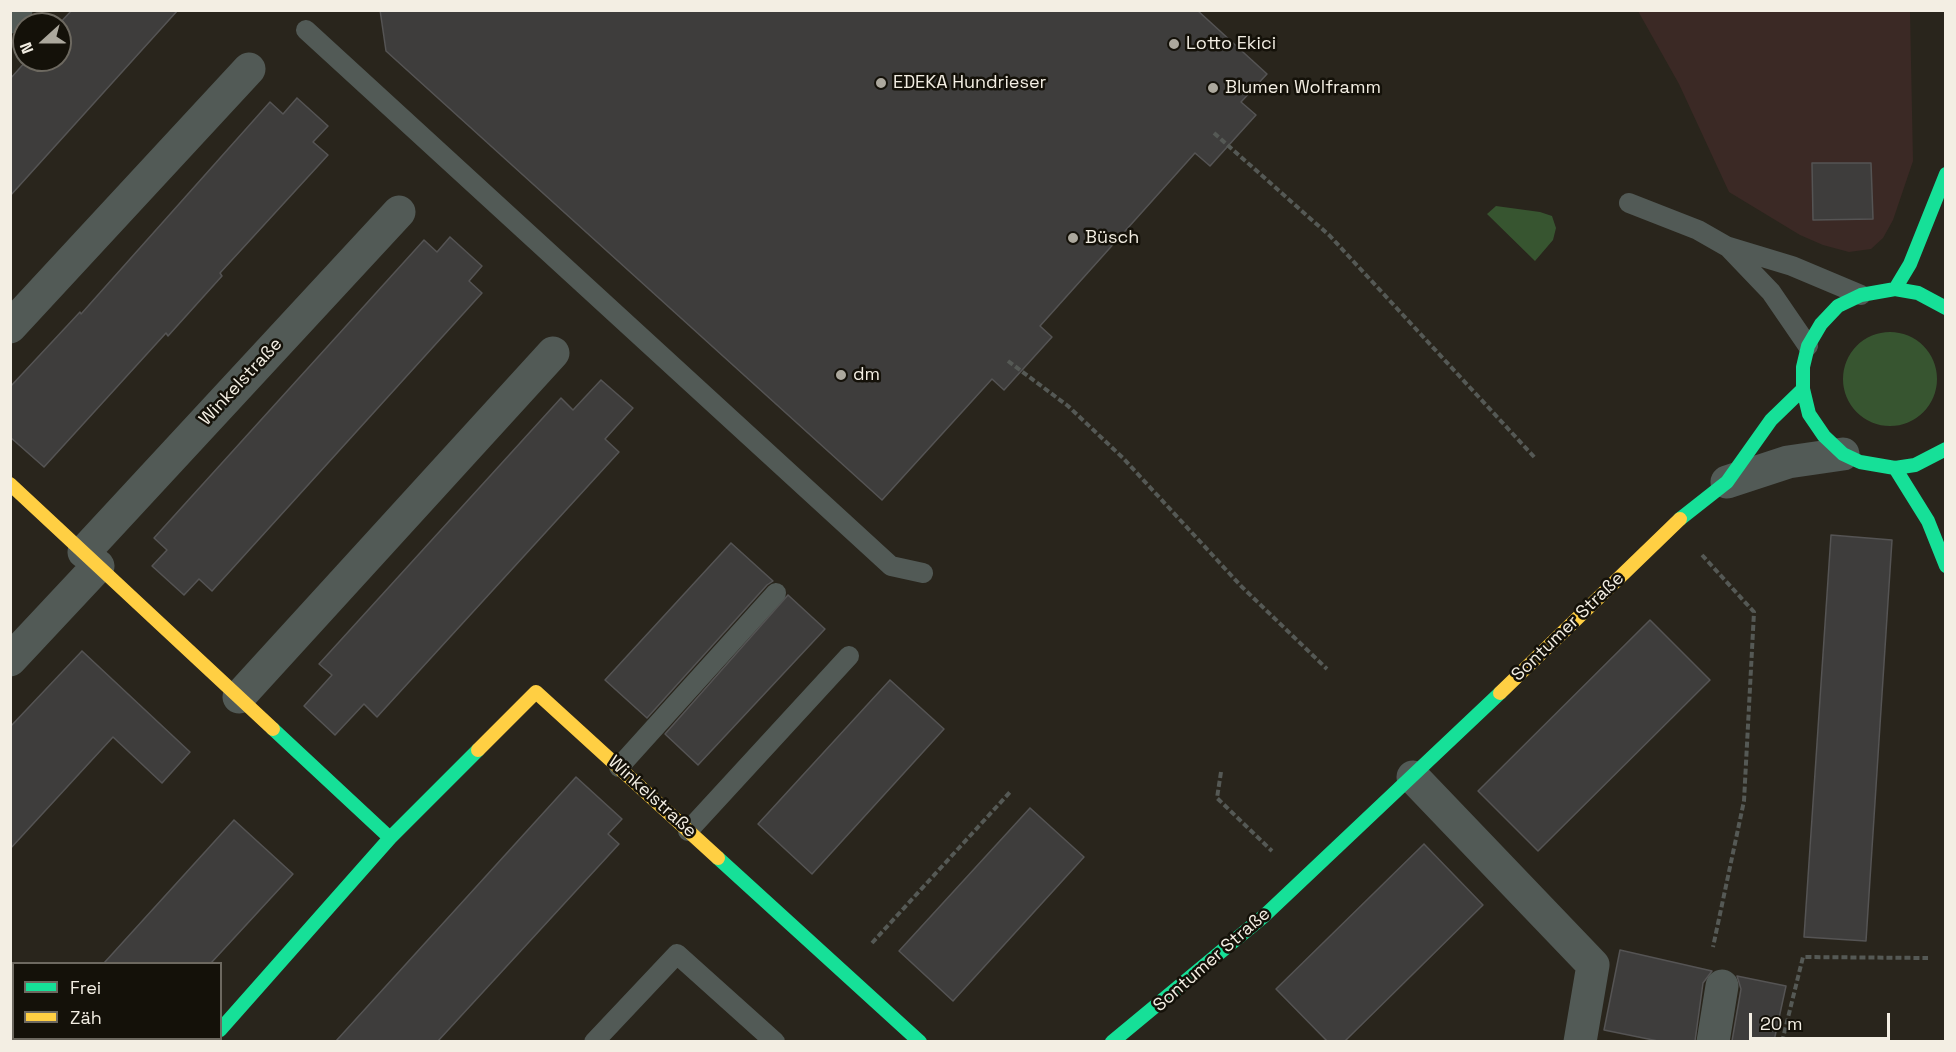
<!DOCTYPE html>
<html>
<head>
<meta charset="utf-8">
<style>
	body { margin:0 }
	#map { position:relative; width:1956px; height:1052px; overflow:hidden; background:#29251c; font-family:"Space Grotesk",sans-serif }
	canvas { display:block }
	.frame { position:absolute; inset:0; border:12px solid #f3eee3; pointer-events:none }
	.legend { position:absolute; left:12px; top:962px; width:210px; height:78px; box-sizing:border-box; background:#141109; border:2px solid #6d6960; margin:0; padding:8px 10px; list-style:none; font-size:18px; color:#f3eee3 }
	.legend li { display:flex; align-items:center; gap:12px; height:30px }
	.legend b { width:30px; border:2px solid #6d6960 }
	.north { position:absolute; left:12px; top:12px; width:60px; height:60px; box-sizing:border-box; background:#141109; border:2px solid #6d6960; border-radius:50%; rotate:249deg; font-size:16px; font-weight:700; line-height:24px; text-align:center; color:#f3eee3 }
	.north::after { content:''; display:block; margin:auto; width:21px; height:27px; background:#aca89d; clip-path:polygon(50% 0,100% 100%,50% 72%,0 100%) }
	.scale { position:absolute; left:1749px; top:1013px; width:141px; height:27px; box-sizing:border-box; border:3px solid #f3eee3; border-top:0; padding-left:8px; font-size:18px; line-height:21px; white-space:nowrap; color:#f3eee3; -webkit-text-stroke:4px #141109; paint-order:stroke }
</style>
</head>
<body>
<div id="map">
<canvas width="1956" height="1052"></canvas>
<div class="frame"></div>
<ul class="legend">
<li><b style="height:8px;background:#16e098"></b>Frei</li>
<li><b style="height:8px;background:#ffcf43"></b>Zäh</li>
</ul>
<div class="north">N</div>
<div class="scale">20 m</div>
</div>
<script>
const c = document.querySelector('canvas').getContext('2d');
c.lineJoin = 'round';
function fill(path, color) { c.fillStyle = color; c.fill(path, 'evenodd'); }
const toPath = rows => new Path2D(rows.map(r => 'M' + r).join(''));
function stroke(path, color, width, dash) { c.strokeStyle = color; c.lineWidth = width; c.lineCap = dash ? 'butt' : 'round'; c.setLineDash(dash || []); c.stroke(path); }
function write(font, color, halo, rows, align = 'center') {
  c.font = font + ' "Space Grotesk",sans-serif'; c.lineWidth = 5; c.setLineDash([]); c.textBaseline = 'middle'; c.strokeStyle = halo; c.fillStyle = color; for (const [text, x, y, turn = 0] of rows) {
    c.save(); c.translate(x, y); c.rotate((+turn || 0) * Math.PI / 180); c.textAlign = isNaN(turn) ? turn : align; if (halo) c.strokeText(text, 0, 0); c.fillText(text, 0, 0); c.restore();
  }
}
const industrial = toPath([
	[1638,11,1910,11,1913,161,1893,220,1883,238,1871,249,1849,252,1823,245,1800,235,1729,192,1679,84]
]);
const green = toPath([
	[1496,206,1540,212,1552,216,1556,228,1553,240,1535,261,1487,214],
	'1843 379a47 47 0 1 1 94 0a47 47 0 1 1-94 0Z'
]);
const building = toPath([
	[72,10,178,10,10,196,10,79,27,60,60,60,59,24,72,10],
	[380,10,1197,10,1267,74,1241,102,1256,115,1210,166,1195,153,1040,326,1052,337,1004,390,992,379,882,500,386,51,380,10],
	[297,98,328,126,313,142,328,155,220,273,222,276,168,336,166,333,44,467,10,437,10,387,80,312,81,314,270,102,283,114,297,98],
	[1812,163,1871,163,1873,219,1813,220,1812,163],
	[450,237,482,266,469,281,482,293,212,591,199,579,184,595,152,566,167,550,154,538,424,240,437,252,450,237],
	[601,380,633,408,605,439,619,452,377,717,364,704,335,735,304,706,332,675,319,664,561,398,573,410,601,380],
	[1831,535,1892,540,1866,941,1804,937,1831,535],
	[731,543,773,581,767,585,647,718,605,680,731,543],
	[788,595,825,629,698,765,665,734,788,595],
	[1650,620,1710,680,1538,851,1478,791,1650,620],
	[82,651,190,752,162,783,113,737,10,849,10,727,82,651],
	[890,680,944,729,812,874,758,824,890,680],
	[576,777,622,819,608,834,619,844,438,1041,336,1041,576,777],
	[1030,808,1084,857,953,1001,899,951,1030,808],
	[234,820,293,874,211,963,104,963,234,820],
	[1424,844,1483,905,1345,1041,1327,1041,1276,989,1424,844],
	[1620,950,1712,971,1703,983,1695,1041,1658,1041,1604,1030,1620,950],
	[1737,976,1786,986,1774,1041,1732,1041,1741,989,1737,976]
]);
const path = toPath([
	[1214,133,1330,236,1536,459],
	[1008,361,1068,406,1123,458,1241,586,1327,669],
	[1702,555,1754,612,1744,801,1713,947],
	[1221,772,1217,798,1272,851],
	[872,943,1011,791],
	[1782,1042,1803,957,1928,958]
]);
const lane = toPath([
	[306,30,891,566,923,573],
	[1629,203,1698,230,1726,246,1792,266,1861,295],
	[1728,247,1771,292,1808,346],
	[619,767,776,593],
	[688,831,849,656],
	[594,1042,677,954,775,1042]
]);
const street = toPath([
	[10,17,16,10],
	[10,327,249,69],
	[1727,482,1788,462,1843,454],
	[84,552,399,212],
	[10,660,98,566],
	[239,697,553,353],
	[1413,777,1593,965,1580,1042],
	[1713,1042,1722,986]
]);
const fast = toPath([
	[1895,289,1910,264,1946,174],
	[1946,308,1918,293,1895,289,1861,295,1838,306,1821,324,1808,346,1803,367,1803,389,1809,414,1824,436,1843,454,1860,462,1895,468,1915,465,1946,449],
	[1895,468,1928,521,1946,566],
	[1680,519,1727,482,1771,420,1803,389],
	[273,729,390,838],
	[718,858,920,1042],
	[220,1030,390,838,478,750],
	[1112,1042,1264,916,1500,693]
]);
const slow = toPath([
	[10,484,273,729],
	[1500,693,1680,519],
	[478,750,536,692,718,858]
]);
const markers = [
	[1174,44,6,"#aca89d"],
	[881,83,6,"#aca89d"],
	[1213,88,6,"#aca89d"],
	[1073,238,6,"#aca89d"],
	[841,375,6,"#aca89d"]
];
const poiNames = [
	["Lotto Ekici",1186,44],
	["EDEKA Hundrieser",893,83],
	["Blumen Wolframm",1225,88],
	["Büsch",1085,238],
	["dm",853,375]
];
const streetNames = [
	["Winkelstraße",241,382,-47],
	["Sontumer Straße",1568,627,-44],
	["Winkelstraße",652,797,42],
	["Sontumer Straße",1212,960,-41]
];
fill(industrial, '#3b2925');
fill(green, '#375530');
fill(building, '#3e3d3c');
stroke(building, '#555454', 1.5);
stroke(path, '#555955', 4, [6, 3]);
stroke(lane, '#525a56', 20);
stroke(street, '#525a56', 33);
stroke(fast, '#16e098', 14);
stroke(slow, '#ffcf43', 14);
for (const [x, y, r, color] of markers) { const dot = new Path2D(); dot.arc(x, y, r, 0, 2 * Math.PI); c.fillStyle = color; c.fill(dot); stroke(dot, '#141109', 2); }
write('18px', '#f3eee3', '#141109', poiNames, 'left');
write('18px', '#f3eee3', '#141109', streetNames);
</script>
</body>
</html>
